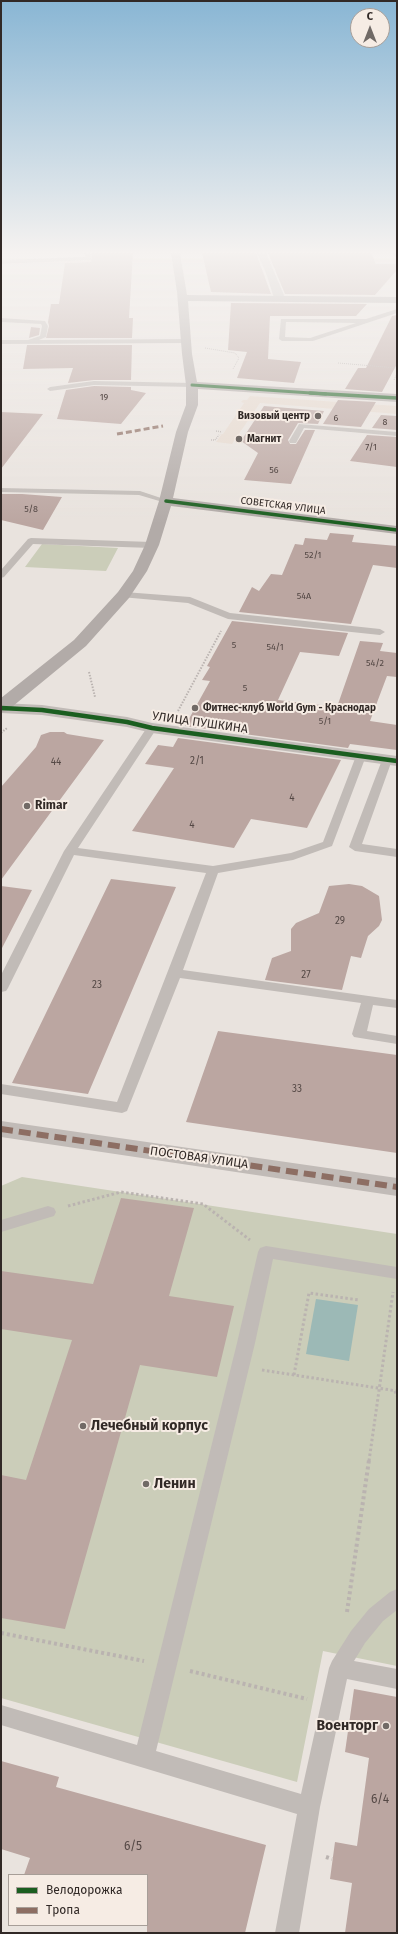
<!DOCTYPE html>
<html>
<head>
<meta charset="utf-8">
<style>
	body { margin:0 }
	#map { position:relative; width:398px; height:1934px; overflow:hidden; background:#e9e3de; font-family:"Fira Sans",sans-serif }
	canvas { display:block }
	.frame { position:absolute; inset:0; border:2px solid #312926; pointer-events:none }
	.legend { position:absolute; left:8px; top:1874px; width:140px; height:52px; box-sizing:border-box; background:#f6ece4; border:1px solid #a79e98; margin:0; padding:5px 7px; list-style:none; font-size:12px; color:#312926 }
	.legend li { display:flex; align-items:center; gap:8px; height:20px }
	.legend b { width:20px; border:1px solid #a79e98 }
	.north { position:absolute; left:350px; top:8px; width:40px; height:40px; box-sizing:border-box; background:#f6ece4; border:1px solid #a79e98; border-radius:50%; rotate:0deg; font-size:11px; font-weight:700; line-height:16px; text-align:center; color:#312926 }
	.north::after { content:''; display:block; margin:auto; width:14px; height:18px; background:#716a66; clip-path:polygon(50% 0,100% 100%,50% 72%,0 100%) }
</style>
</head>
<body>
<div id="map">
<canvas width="398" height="1934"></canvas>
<div class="frame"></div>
<ul class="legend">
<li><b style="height:5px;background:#1b5e20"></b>Велодорожка</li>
<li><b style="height:5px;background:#8d6e63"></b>Тропа</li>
</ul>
<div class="north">С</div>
</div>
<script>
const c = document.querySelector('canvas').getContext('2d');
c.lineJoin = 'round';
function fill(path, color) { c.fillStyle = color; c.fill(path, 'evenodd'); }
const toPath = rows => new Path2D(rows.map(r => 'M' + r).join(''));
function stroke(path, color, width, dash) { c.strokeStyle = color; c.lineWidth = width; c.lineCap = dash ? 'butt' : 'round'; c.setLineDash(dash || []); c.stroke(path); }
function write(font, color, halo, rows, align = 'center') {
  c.font = font + ' "Fira Sans",sans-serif'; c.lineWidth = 4; c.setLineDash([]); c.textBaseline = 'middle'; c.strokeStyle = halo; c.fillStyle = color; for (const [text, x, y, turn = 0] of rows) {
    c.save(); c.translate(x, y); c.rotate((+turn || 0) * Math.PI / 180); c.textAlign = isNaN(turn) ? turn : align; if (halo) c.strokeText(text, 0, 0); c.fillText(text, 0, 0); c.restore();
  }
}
const green = toPath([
	[42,544,118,548,106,571,25,567],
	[22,1177,397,1234,397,1666,323,1651,297,1782,1,1698,1,1186]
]);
const plaza = toPath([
	[250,396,397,406,397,414,260,403,232,444,216,442,221,435,218,435,223,434,244,403,241,402,243,400,247,400]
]);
const water = toPath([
	[316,1299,358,1305,349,1361,306,1354]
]);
const building = toPath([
	[92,253,133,253,129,318,133,318,132,338,46,338,49,326,48,322,51,304,59,304,65,263,91,262],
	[202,253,256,253,271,294,211,292],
	[268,253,371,253,376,264,397,264,397,270,375,295,285,294],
	[231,303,367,304,356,316,270,316,268,359,301,362,294,383,237,378,247,352,228,350],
	[397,315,397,364,382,392,345,389,358,368,366,368,392,316],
	[31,327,40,328,39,335,29,338],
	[27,345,132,345,131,380,94,380,68,383,73,368,23,369],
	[94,386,131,387,131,390,146,393,121,424,57,419,66,390],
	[338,400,376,402,361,427,323,424],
	[264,406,324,411,318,424,298,423,288,440,290,444,296,444,305,430,315,430,291,484,244,480,258,453,241,441],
	[1,412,43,414,1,469],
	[381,415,397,416,397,430,372,428],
	[367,435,397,437,397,467,350,461],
	[1,494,22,494,62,497,43,530,1,520],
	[330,533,354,535,352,542,397,546,397,568,373,565,351,624,239,612,252,587,259,591,271,574,282,575,295,544,303,545,305,538,327,540],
	[232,621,348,633,339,656,300,652,278,700,337,707,360,641,383,643,380,651,397,653,397,677,387,676,370,721,397,725,397,750,350,744,348,748,185,726,210,681,202,680,210,667,207,666],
	[50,732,64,732,67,734,104,740,1,880,1,787,36,747,41,735],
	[178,738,341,760,307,828,251,819,234,848,132,831,174,768,145,764,158,745,173,747],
	[111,879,176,887,88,1094,12,1083],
	[349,884,362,886,379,896,382,920,379,926,368,936,361,958,351,956,342,990,265,980,272,958,291,951,291,929,296,923,319,913,329,886],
	[1,886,32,890,1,950],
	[218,1031,397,1055,397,1153,186,1122],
	[121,1198,194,1208,169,1296,234,1306,217,1377,140,1365,65,1629,1,1618,1,1475,26,1480,72,1340,1,1329,1,1271,93,1284],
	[354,1689,397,1697,397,1933,345,1933,352,1883,330,1879,335,1842,357,1846,369,1758,345,1752],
	[1,1761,59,1777,56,1787,266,1845,245,1933,147,1933,147,1875,24,1875,30,1858,1,1849]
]);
const pathFar4 = toPath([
	[205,348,235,353,239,358,233,369],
	[338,363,397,368],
	[394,380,397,373]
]);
const pathFar3 = toPath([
	[216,431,222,432],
	[211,440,215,440,219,435]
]);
const pathFar2 = toPath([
	[89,672,95,697],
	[178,711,221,631],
	[1,733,7,728]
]);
const pathFar1 = toPath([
	[68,1206,121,1192,203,1204,250,1240],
	[262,1370,397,1391],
	[294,1375,309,1293,359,1300],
	[395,1391,397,1396],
	[369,1461,393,1292]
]);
const path = toPath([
	[347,1612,369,1460],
	[1,1633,144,1661],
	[190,1671,307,1699],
	[326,1857,332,1859]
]);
const lane = toPath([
	[84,253,90,253,91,260,1,264,1,260,86,257,84,253],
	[397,309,397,313,313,341,282,341,279,339,281,319,366,319,397,309],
	[286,322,356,323,310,338,285,337,286,322],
	[1,318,45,321,48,326,46,337,39,340,187,339,190,341,187,343,1,344,1,340,28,340,40,336,42,326,41,324,1,322,1,318],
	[94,381,192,383,195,385,192,387,94,385,50,391,47,389,50,387,94,381],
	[299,424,397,432,397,436,304,428,296,443,290,443,289,441,299,424],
	[1,488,140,491,170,501,166,503,139,495,1,492,1,488],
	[31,538,152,542,156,545,152,548,33,544,4,577,1,578,1,570,28,539,31,538],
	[124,592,190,597,230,613,380,629,385,632,380,635,228,619,188,603,121,597,121,593,124,592],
	[152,725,157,728,78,848,213,866,291,853,323,842,356,756,361,753,365,754,366,756,332,846,293,860,218,873,183,970,397,1000,397,1008,373,1005,367,1031,397,1036,397,1044,354,1037,352,1034,361,1003,180,978,127,1111,122,1113,1,1094,1,1084,117,1102,206,873,74,855,8,988,6,991,1,992,1,975,64,851,148,726,152,725],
	[387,757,392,760,362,844,397,849,397,857,355,851,349,847,382,760,387,757],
	[48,1206,54,1208,56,1212,54,1216,1,1232,1,1220,48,1206],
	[266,1246,397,1267,397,1279,273,1259,255,1343,156,1751,301,1794,329,1668,332,1661,351,1631,369,1609,390,1592,397,1589,397,1610,383,1621,365,1643,354,1661,397,1669,397,1689,347,1679,320,1807,299,1933,275,1933,297,1814,1,1725,1,1705,137,1745,237,1343,258,1252,260,1248,266,1246]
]);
const street = toPath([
	[257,253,266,253,284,295,283,300,275,300,274,298,266,273,257,253],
	[397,253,397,257,392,254,392,253,397,253],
	[1,703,42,705,127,717,152,723,397,756,397,766,152,733,127,727,42,715,1,713,1,703],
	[1,1121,397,1178,397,1196,1,1137,1,1121]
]);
const secondary = toPath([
	[171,253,180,253,187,295,397,297,397,303,188,301,192,354,197,382,397,394,397,402,198,389,198,405,188,432,173,498,397,526,397,534,171,506,159,545,147,571,129,598,86,646,7,711,1,712,1,698,74,640,118,592,133,571,145,545,159,501,176,432,186,405,186,385,182,354,177,292,171,253]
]);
const quietFar1 = toPath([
	[117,434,163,426]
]);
const quiet = toPath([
	[1,1129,397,1187]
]);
const cyclewayFar2 = toPath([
	[192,385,326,394]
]);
const cyclewayFar1 = toPath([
	[310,393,397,398],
	[166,501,397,530]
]);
const cycleway = toPath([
	[1,708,42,710,127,722,152,728,397,761]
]);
const markers = [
	[318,416,4,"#716a66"],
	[239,439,4,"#716a66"],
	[195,708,4,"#716a66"],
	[27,806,4,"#716a66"],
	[83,1426,4,"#716a66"],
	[146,1484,4,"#716a66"],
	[386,1726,4,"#716a66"]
];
const farNumbernames = [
	["19",104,397],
	["6",336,418],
	["8",385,422],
	["7/1",371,447],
	["56",274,470],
	["5/8",31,509],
	["52/1",313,555],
	["54А",304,596],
	["5",234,645],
	["54/1",275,647],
	["54/2",375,663],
	["5",245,688],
	["5/1",325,721]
];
const farPoinames = [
	["Визовый центр",310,416,"right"],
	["Магнит",247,439],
	["Фитнес-клуб World Gym - Краснодар",203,708]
];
const farStreetnames = [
	["СОВЕТСКАЯ УЛИЦА",283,506,7]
];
const numberNames = [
	["2/1",197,761],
	["44",56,762],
	["4",292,798],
	["4",192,825],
	["29",340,921],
	["27",306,975],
	["23",97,985],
	["33",297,1089]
];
const streetNames = [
	["УЛИЦА ПУШКИНА",200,723,8],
	["ПОСТОВАЯ УЛИЦА",199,1158,8]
];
const poiNames = [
	["Rimar",35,806]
];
const nearNumbernames = [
	["6/4",380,1800],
	["6/5",133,1847]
];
const nearPoinames = [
	["Лечебный корпус",91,1426],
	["Ленин",154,1484],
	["Военторг",378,1726,"right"]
];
fill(green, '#cbcdb9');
fill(plaza, '#e6d9ce');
fill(water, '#9cb9b6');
fill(building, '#bba6a1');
stroke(pathFar4, '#bab3b0', 1, [1, 1]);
stroke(pathFar3, '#bab3b0', 1.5, [1, 1]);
stroke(pathFar2, '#bab3b0', 2, [1.5, 1.5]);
stroke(pathFar1, '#bab3b0', 3, [2.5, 2.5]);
stroke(path, '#bab3b0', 4, [3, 3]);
fill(lane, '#c1bbb7');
fill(street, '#c1bbb7');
fill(secondary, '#b2aba8');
stroke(quietFar1, '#8d6e63', 3, [6, 3]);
stroke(quiet, '#8d6e63', 6, [12, 6]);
stroke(cyclewayFar2, '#1b5e20', 3);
stroke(cyclewayFar1, '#1b5e20', 3.5);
stroke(cycleway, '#1b5e20', 4.5);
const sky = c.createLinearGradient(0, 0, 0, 524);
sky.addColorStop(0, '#89b6d4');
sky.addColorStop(0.48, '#f5f2f0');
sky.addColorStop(1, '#f5f2f000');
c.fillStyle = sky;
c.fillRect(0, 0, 398, 524);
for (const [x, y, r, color] of markers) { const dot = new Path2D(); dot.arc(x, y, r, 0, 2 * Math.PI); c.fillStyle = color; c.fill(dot); stroke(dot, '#f6ece4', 1.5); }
write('9px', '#544845', null, farNumbernames);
write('bold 10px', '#312926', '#f6ece4', farPoinames, 'left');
write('10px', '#312926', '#f6ece4', farStreetnames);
write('10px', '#544845', null, numberNames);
write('12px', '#312926', '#f6ece4', streetNames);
write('bold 12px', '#312926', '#f6ece4', poiNames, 'left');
write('12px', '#544845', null, nearNumbernames);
write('bold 14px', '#312926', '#f6ece4', nearPoinames, 'left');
</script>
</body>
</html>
